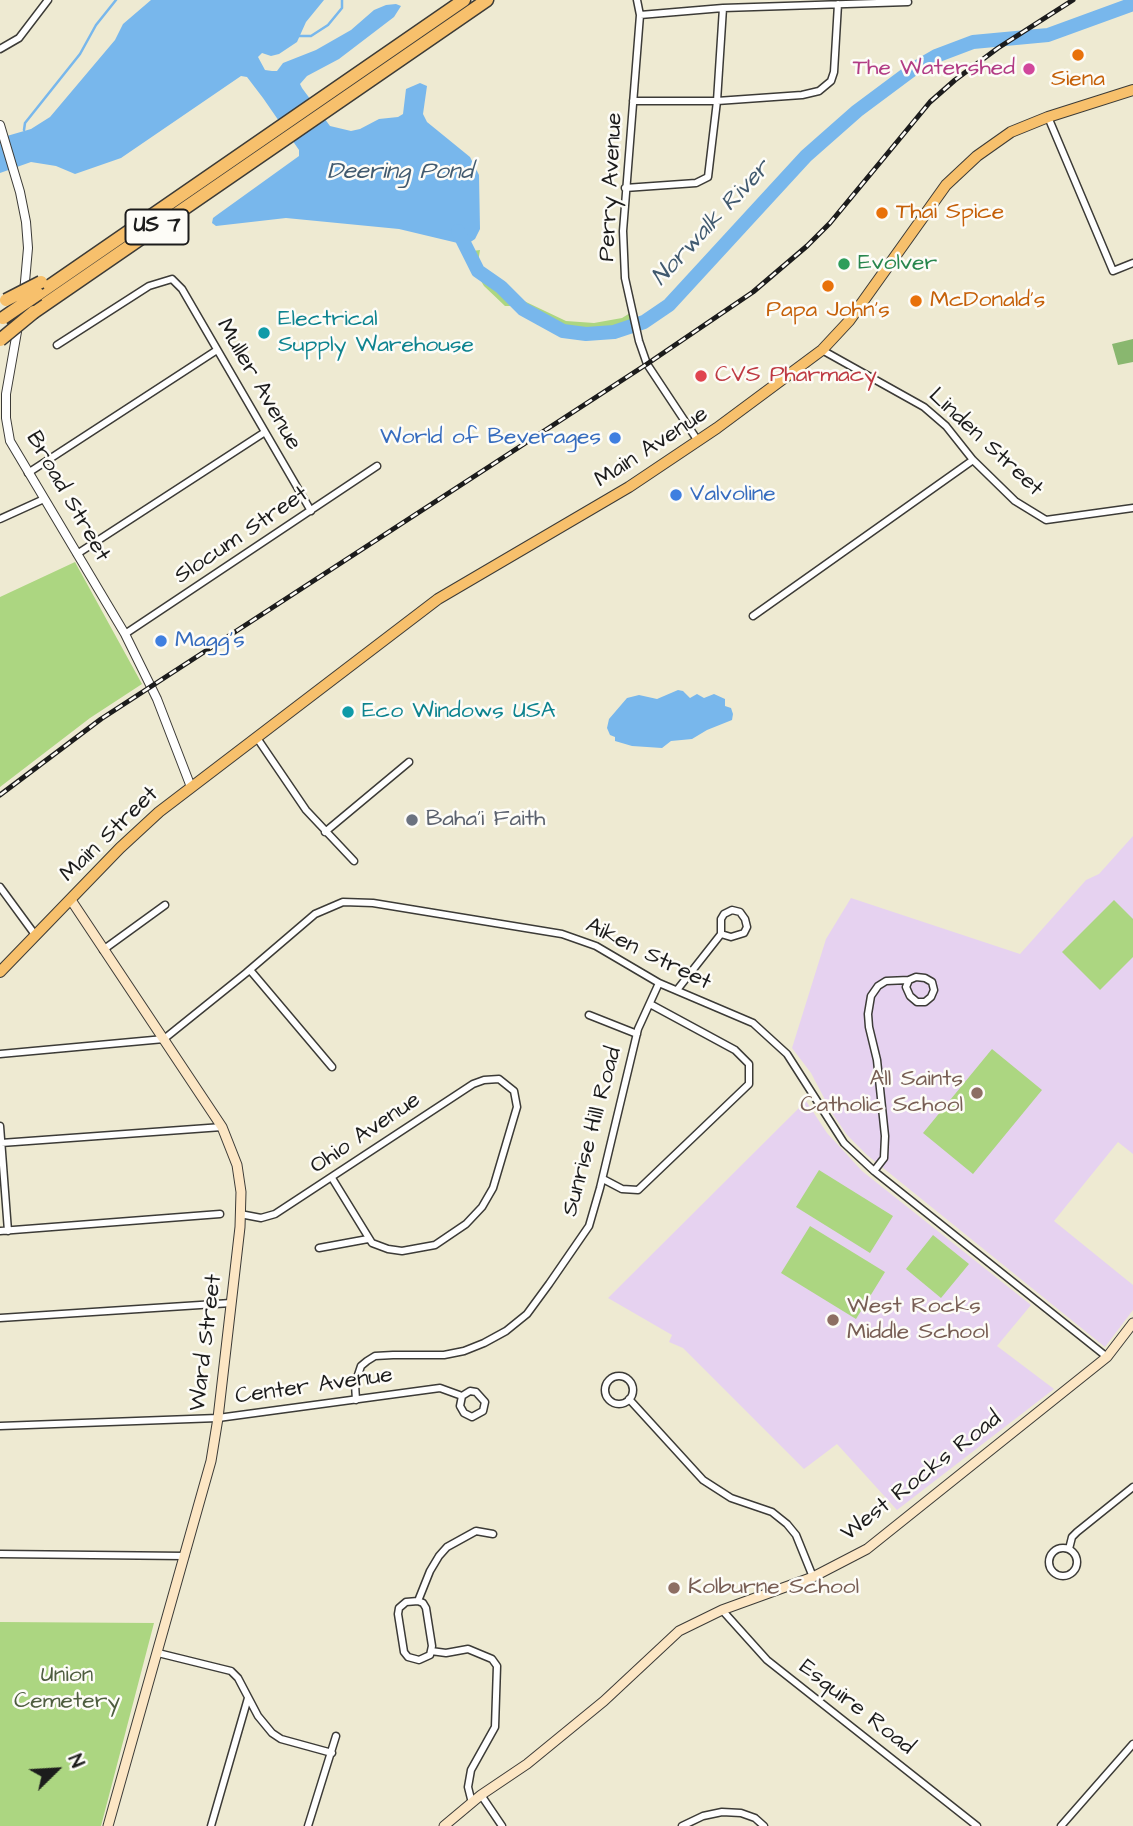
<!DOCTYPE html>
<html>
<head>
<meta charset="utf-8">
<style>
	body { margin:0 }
	#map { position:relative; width:1133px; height:1826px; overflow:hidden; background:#eeead2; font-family:"Architects Daughter",sans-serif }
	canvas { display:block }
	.north { position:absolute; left:21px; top:1735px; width:70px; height:70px; -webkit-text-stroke:5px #fdfcf7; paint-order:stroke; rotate:66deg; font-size:19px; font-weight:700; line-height:28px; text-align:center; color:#1c1c1c }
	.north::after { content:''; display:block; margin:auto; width:24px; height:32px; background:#1c1c1c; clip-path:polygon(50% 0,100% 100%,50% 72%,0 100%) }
</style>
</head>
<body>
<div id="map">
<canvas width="1133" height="1826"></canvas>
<div class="north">N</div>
</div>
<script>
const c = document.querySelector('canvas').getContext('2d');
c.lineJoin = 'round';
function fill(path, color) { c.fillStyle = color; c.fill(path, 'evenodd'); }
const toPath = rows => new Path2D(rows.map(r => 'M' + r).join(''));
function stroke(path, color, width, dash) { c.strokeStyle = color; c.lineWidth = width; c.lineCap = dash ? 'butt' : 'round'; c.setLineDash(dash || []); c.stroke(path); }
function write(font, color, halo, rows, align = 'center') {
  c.font = font + ' "Architects Daughter",sans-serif'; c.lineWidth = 5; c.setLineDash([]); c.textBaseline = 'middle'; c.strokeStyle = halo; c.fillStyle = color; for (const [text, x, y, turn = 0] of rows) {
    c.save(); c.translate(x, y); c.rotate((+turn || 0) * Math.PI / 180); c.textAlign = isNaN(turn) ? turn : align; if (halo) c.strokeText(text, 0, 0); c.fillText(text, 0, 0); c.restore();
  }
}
const built = toPath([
	[1133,836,1133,1154,1118,1142,1054,1221,1133,1285,1133,1310,1105,1347,867,1155,847,1135,832,1113,811,1073,792,1048,826,939,851,898,1020,954,1086,880,1099,874],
	[806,1101,827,1133,862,1171,1031,1305,997,1346,1054,1389,897,1510,837,1444,804,1469,683,1348,669,1342,672,1335,608,1298]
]);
const green = toPath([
	[480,250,478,262,489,281,508,298,524,301,566,321,594,323,622,318,635,310,637,317,625,325,594,331,564,328,516,306,505,306,484,286,470,263,472,251],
	[75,562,142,684,90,718,0,787,0,597],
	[1114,900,1133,919,1133,957,1100,990,1062,952],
	[992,1049,1042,1090,973,1174,923,1133],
	[819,1170,893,1216,870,1253,796,1207],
	[810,1226,885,1272,856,1319,781,1273],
	[933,1235,969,1264,941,1298,906,1269],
	[0,1622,154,1623,101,1826,0,1826]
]);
const forest = toPath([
	[1133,339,1133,362,1118,365,1112,344]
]);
const water = toPath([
	[151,0,324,0,306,22,297,42,279,54,271,56,262,53,258,57,265,70,272,71,277,71,283,63,316,50,351,30,374,10,386,5,396,4,401,6,394,17,339,59,307,76,300,84,302,88,330,126,351,131,360,129,379,119,398,117,403,114,406,89,420,83,427,86,423,114,427,122,470,157,479,175,480,229,475,239,466,245,399,229,286,218,216,226,212,223,213,218,217,215,299,156,299,150,263,98,247,77,241,76,121,158,75,174,56,166,31,162,0,173,0,138,31,129,50,117,115,40,123,24],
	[678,690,683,691,690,698,697,694,704,698,714,694,725,699,725,706,731,708,733,714,732,720,707,730,692,739,671,741,662,748,632,746,615,741,615,737,610,735,607,728,609,719,627,698,639,695,657,699]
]);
const stream = toPath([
	[298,36,311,36,328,25,342,8,342,0],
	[24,130,25,123,80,54,96,25,116,0]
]);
const river = toPath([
	[458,231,478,271,501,287,523,309,563,331,586,334,614,332,644,322,669,305,806,156,857,111,912,70,936,56,973,42,1048,35,1133,4]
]);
const minor = toPath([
	[637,0,640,15,623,231,625,278,639,341,647,364,698,441],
	[640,15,723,8,908,2],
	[0,49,19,38,48,0],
	[633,101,717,101,802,95,819,91,831,81,834,72,838,4],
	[1048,117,1113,271,1133,263],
	[625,188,696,183,708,177,717,101,723,8],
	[57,345,149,286,172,279,182,289,311,511],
	[822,350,924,407,946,426,973,460,1015,501,1046,520,1133,508],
	[28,473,217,350],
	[0,519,44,499],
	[77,554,265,432],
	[753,616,973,460],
	[125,634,377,466],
	[257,738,306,810,354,861],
	[325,832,409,762],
	[0,887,36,936],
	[103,950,165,905],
	[250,970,332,1067],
	[677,990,721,934,731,937,744,933,747,927,745,919,740,912,732,910,724,914,721,919,721,934],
	[589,1015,637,1034],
	[0,1054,164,1039,246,973,315,914,343,902,373,903,562,934,596,946,659,983,753,1023,787,1054,844,1143,874,1171,1107,1357],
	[0,1126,8,1231],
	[1,1143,222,1127],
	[874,1171,884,1158,885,1136,877,1060,869,1027,868,1014,871,996,878,986,886,981,909,980,916,977,925,978,932,982,934,990,931,997,925,1002,917,1002,910,996,906,987,909,980],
	[603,1179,622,1189,638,1190,749,1084,749,1064,735,1050,650,1004],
	[240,1214,261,1218,275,1214,473,1084,484,1080,499,1079,514,1091,517,1107,493,1188,482,1207,466,1224,435,1245,402,1251,388,1249,372,1243,332,1178],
	[0,1231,220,1214],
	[319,1248,368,1239],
	[0,1318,231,1303],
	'605 1390a14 14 0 1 1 28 0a14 14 0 1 1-28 0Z',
	[629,1399,703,1480,731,1498,772,1512,787,1524,796,1535,813,1577],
	[356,1400,355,1384,361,1366,367,1361,375,1356,393,1355,444,1355,464,1351,484,1343,506,1331,527,1314,549,1284,589,1226,600,1188,638,1029,659,983],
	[0,1426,218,1418,440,1388,462,1396,470,1391,476,1392,485,1402,483,1411,472,1417,464,1413,460,1406,462,1396],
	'1049 1562a14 14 0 1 1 28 0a14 14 0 1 1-28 0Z',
	[1069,1549,1072,1537,1077,1532,1133,1487],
	[0,1554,185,1556],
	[418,1601,423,1603,426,1608,432,1646,430,1655,419,1660,408,1657,404,1652,398,1614,399,1608,406,1602,418,1601],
	[418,1601,430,1571,439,1556,447,1547,476,1531,493,1534],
	[722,1610,767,1660,977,1826],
	[431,1651,446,1653,468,1649,492,1659,497,1666,495,1727,471,1770,468,1787,472,1803],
	[158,1653,231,1671,238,1678,258,1716,272,1733,281,1739,332,1753],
	[481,1795,502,1826],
	[211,1826,248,1698],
	[308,1826,336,1736],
	[682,1826,703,1816,722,1812,741,1813,755,1818,764,1826],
	[1061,1826,1133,1744]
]);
const tertiary = toPath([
	[0,125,20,192,26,222,28,248,24,293],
	[18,326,6,394,6,418,10,441,125,634,157,699,191,787]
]);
const secondary = toPath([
	[71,900,222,1127,237,1165,241,1192,240,1227,218,1418,211,1461,108,1826],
	[444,1826,481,1795,527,1764,604,1701,679,1631,722,1610,813,1577,867,1549,1107,1357,1133,1323]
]);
const primary = toPath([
	[0,972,120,848,159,812,438,599,629,487,717,428,822,350,849,321,946,185,977,156,1011,132,1048,117,1133,90]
]);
const motorway = toPath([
	[38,294,464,0],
	[34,312,487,0]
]);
const rail = toPath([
	[0,795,101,719,647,364,753,292,807,246,830,223,930,102,955,80,998,48,1073,0]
]);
const motorwayBridge = toPath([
	[6,300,41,282],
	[3,318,38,294],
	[0,340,34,312]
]);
const markers = [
	[1078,55,7,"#e8710a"],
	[1029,69,7,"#d1479c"],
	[882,213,7,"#e8710a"],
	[844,264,7,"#2e9e5b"],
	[828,286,7,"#e8710a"],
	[916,301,7,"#e8710a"],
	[264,333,7,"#0f9aa8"],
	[701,376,7,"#e0444e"],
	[615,438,7,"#3f7fe0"],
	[676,495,7,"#3f7fe0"],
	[161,641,7,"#3f7fe0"],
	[348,712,7,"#0f9aa8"],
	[412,820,7,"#6b7280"],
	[977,1093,7,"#8d6e63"],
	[833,1320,7,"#8d6e63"],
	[674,1588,7,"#8d6e63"]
];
const shields = [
	[157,227,63]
];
const shieldNames = [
	["US 7",157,227]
];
const hotelNames = [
	["The Watershed",1015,69]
];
const foodNames = [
	["Siena",1078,80],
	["Thai Spice",896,213,"left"],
	["McDonald's",930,301,"left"],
	["Papa John's",828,311]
];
const streetNames = [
	["Perry Avenue",612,187,-87],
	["Muller Avenue",258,385,60],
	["Linden Street",985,443,43],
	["Main Avenue",652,448,-33],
	["Broad Street",67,497,60],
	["Slocum Street",242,536,-34],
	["Main Street",110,835,-44],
	["Aiken Street",648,955,26],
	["Sunrise Hill Road",593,1132,-75],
	["Ohio Avenue",366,1134,-34],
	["Ward Street",207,1343,-83],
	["Center Avenue",314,1387,-8],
	["West Rocks Road",922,1477,-38],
	["Esquire Road",856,1708,38]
];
const leisureNames = [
	["Evolver",858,264]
];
const cultureNames = [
	["Electrical",278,320],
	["Supply Warehouse",278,346],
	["Eco Windows USA",362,712]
];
const healthNames = [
	["CVS Pharmacy",715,376]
];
const shopNames = [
	["World of Beverages",601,438,"right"],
	["Valvoline",690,495],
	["Magg's",175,641]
];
const worshipNames = [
	["Baha'i Faith",426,820]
];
const educationNames = [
	["All Saints",963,1080,"right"],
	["Catholic School",963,1106,"right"],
	["West Rocks",847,1307],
	["Middle School",847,1333],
	["Kolburne School",688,1588]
];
const parkNames = [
	["Union",67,1676],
	["Cemetery",67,1702]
];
const waterNames = [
	["Deering Pond",400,173],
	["Norwalk River",712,224,-47]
];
fill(built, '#e6d2f0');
fill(green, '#acd681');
fill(forest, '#89b76f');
fill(water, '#78b7ec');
stroke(stream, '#78b7ec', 2.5);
stroke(river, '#78b7ec', 14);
stroke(minor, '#3c3b37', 9);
stroke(tertiary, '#3c3b37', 10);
stroke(secondary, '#3c3b37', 11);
stroke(primary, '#3c3b37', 12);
stroke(motorway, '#3c3b37', 15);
stroke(minor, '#fff', 6);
stroke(tertiary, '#fff', 8);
stroke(secondary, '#fce6c4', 9);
stroke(primary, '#f7c06c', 10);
stroke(motorway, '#f7c06c', 12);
stroke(rail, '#1c1c1c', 5);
stroke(rail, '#fdfcf7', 2.5, [8]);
stroke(motorwayBridge, '#3c3b37', 15, []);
stroke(motorwayBridge, '#f7c06c', 12);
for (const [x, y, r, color] of markers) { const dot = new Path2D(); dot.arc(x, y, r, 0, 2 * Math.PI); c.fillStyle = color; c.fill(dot); stroke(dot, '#fdfcf7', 2.5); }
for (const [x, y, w] of shields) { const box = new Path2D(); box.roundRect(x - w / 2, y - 17.5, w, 35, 5); c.fillStyle = '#fdfcf7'; c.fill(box); stroke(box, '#1c1c1c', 2); }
write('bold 21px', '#1c1c1c', null, shieldNames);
write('23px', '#b23c85', '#fdfcf7', hotelNames, 'right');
write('23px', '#c56008', '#fdfcf7', foodNames);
write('23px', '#1c1c1c', '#fdfcf7', streetNames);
write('23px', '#27864d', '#fdfcf7', leisureNames, 'left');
write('23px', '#0d838f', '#fdfcf7', cultureNames, 'left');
write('23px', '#be3a42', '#fdfcf7', healthNames, 'left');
write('23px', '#366cbe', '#fdfcf7', shopNames, 'left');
write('23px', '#5b616d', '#fdfcf7', worshipNames, 'left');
write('23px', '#785e54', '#fdfcf7', educationNames, 'left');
write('23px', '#4e5d3f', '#fdfcf7', parkNames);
write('italic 24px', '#415a6f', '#fdfcf7', waterNames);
</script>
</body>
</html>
